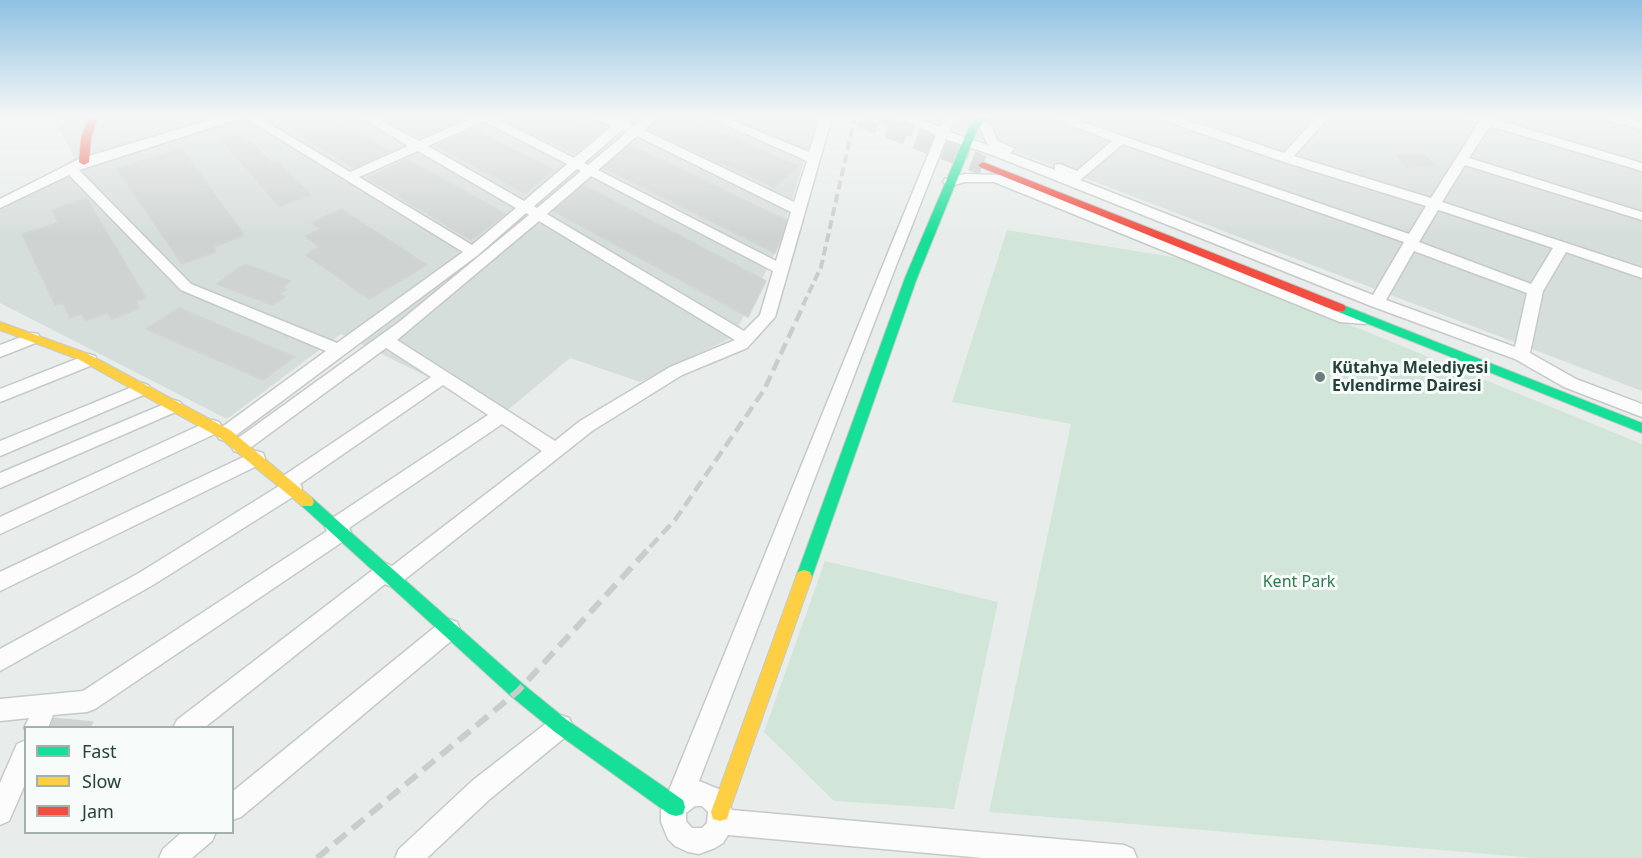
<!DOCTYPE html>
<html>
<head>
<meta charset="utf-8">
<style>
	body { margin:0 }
	#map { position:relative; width:1642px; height:858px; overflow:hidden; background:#e8edeb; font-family:"Noto Sans",sans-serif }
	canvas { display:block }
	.legend { position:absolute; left:24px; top:726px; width:210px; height:108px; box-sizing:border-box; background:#f7fbf9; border:2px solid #a3b1ad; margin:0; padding:8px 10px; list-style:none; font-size:18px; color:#24423a }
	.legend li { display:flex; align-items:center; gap:12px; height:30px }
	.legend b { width:30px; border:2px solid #a3b1ad }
</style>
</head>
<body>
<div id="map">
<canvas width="1642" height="858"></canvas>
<ul class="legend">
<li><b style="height:8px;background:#16e098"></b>Fast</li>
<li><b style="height:8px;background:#ffcf43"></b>Slow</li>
<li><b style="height:8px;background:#f24e42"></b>Jam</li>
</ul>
</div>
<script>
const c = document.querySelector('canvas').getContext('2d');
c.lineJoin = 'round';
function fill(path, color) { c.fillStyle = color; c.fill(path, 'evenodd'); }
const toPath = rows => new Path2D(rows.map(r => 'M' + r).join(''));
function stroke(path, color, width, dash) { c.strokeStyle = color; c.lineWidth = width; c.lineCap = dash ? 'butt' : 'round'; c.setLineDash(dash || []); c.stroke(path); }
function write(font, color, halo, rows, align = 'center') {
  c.font = font + ' "Noto Sans",sans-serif'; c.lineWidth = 6; c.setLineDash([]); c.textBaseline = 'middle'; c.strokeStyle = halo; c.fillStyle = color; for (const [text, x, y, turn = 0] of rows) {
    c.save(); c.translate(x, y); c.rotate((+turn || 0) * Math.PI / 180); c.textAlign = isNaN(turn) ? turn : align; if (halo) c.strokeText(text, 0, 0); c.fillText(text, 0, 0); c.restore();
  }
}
const built = toPath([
	[53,117,818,117,776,251,733,337,640,382,570,358,503,414,341,334,227,419,0,303,0,209,74,158],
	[925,117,1639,117,1642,118,1642,391]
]);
const green = toPath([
	[1007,230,1191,260,1642,444,1642,858,1535,858,989,812,1071,424,952,402],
	[825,561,998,602,954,809,834,801,764,732]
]);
const building = toPath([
	[287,117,330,117,395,154,358,170,276,121,287,117],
	[384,117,450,117,463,123,426,140,384,117],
	[500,117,564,117,585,126,593,122,606,128,574,153,500,117],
	[658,117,684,117,799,166,774,187,644,128,658,117],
	[755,117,806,117,806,118,801,121,756,123,755,117],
	[472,129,554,170,525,193,437,146,472,129],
	[237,134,245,144,251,142,272,163,278,162,311,195,279,206,221,139,237,134],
	[628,144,788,221,775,253,602,167,628,144],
	[181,148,244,235,214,247,216,252,182,264,117,169,181,148],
	[1396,154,1424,154,1435,166,1406,167,1396,154],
	[407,159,505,214,471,240,368,178,407,159],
	[583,185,766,281,748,317,554,211,583,185],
	[86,198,146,298,136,301,139,308,112,319,107,313,85,321,82,314,70,318,63,303,55,305,22,234,58,223,52,210,86,198],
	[341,209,427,265,369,299,306,255,319,247,305,236,321,229,312,223,341,209],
	[245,264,291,281,283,287,287,289,279,294,285,297,273,305,216,284,245,264],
	[179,308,295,357,263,380,146,329,179,308],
	[51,718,93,722,89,728,47,728,51,718]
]);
const streetTunnel = toPath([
	[881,117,970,152]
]);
const secondaryTunnel = toPath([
	[860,117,983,165]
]);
const street = toPath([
	[219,117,237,117,235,120,79,170,191,284,337,343,463,252,244,117,258,117,350,172,408,146,361,117,375,117,419,141,474,117,494,117,574,158,612,126,597,120,595,117,611,117,619,120,622,117,635,117,629,124,634,126,645,117,658,117,644,130,794,202,807,161,708,117,724,117,809,152,820,117,832,117,775,317,747,348,682,375,592,431,399,584,392,587,385,584,204,728,173,728,177,720,378,566,385,563,392,566,542,451,502,424,349,528,351,532,348,538,95,709,87,712,53,715,48,728,26,728,26,731,24,728,29,718,0,721,0,699,83,691,327,531,325,527,328,521,488,415,443,385,300,484,302,488,299,493,153,585,0,671,0,649,139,573,279,486,277,483,280,478,431,377,386,348,246,451,240,453,234,451,231,446,234,441,399,322,529,215,526,213,478,255,231,439,225,441,219,439,217,433,0,534,0,517,207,422,213,420,219,422,222,427,326,351,181,290,69,175,0,208,0,199,79,159,219,117],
	[484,121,567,164,524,201,428,146,484,121],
	[622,130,627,132,588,165,584,163,622,130],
	[637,136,791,212,776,261,598,170,637,136],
	[418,151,516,208,472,245,359,177,418,151],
	[577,169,581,171,537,208,534,206,577,169],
	[591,176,773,271,760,315,744,331,547,214,591,176],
	[539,221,735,340,670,367,580,421,555,441,397,340,539,221],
	[900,117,915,117,939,127,945,117,959,117,953,122,949,132,988,145,976,119,977,117,987,117,998,141,1015,149,1010,153,1055,170,1055,165,1060,164,1077,171,1112,141,1050,117,1067,117,1409,234,1426,206,1281,161,1163,120,1161,117,1178,117,1284,153,1317,117,1329,117,1294,156,1431,198,1479,122,1470,120,1468,117,1495,117,1494,119,1642,163,1642,171,1490,126,1469,158,1642,212,1642,220,1465,165,1442,202,1642,268,1642,278,1566,252,1543,291,1530,353,1576,379,1642,404,1642,417,1564,387,1515,359,1371,306,995,156,946,139,894,271,699,781,721,790,732,810,1124,845,1133,849,1137,858,983,858,728,835,723,843,715,848,699,854,688,852,675,846,668,839,661,822,661,810,936,135,900,117],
	[1123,144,1404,242,1373,295,1080,180,1123,144],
	[1438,210,1442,211,1553,248,1531,284,1419,242,1438,210],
	[1414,251,1527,293,1515,347,1386,300,1414,251],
	[695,806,702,806,708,812,707,823,702,828,692,828,686,821,686,813,695,806],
	[1606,117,1624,117,1642,122,1642,130,1608,120,1606,117],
	[965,174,1001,175,1348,313,1365,314,1373,319,1365,324,1340,322,994,182,965,182,950,186,943,182,945,179,965,174],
	[32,333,38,334,40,338,38,342,0,357,0,345,32,333],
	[89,354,95,356,97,360,95,364,0,402,0,389,89,354],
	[142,383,148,385,151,389,148,393,0,456,0,441,142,383],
	[174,400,180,402,183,406,180,410,0,488,0,473,174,400],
	[256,451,263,453,265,458,263,463,0,591,0,572,256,451],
	[449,619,457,622,460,629,457,636,241,817,232,820,232,792,441,622,449,619],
	[561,715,569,718,573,726,569,734,490,799,427,858,395,858,399,849,472,781,553,718,561,715],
	[26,740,26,782,9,821,0,825,0,783,17,744,26,740],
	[182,832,216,832,212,841,192,858,159,858,163,849,182,832]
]);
const fast = toPath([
	[979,117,997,117,985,121,978,128,917,278,812,577,810,582,804,584,798,582,796,577,905,278,969,127,979,117],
	[1340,304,1642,423,1642,433,1336,311,1334,308,1336,305,1340,304],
	[307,496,312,498,524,685,567,720,683,800,685,807,683,814,676,816,669,814,555,732,512,697,302,506,300,502,302,498,307,496]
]);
const slow = toPath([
	[0,322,86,353,230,430,312,498,314,502,312,506,302,506,220,438,78,359,0,330,0,322],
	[804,570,810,572,812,577,729,812,727,819,720,821,713,819,711,812,796,577,798,572,804,570]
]);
const jam = toPath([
	[89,117,98,117,91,138,89,162,84,165,79,162,81,138,89,117],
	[983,162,1344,305,1346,308,1344,311,1336,311,980,167,978,165,983,162]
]);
const railFar2 = toPath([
	[803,305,821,267,855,117]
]);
const railFar1 = toPath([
	[650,547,675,520,764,390,804,304]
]);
const rail = toPath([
	[317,858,518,691,652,545]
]);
const markers = [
	[1320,377,6,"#697e78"]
];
const poiNames = [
	["Kütahya Melediyesi",1332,368],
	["Evlendirme Dairesi",1332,386]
];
const parkNames = [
	["Kent Park",1299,582]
];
fill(built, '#d6dedb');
fill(green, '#d1e6d8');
fill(building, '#cfd4d2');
stroke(building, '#d1d6d4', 1.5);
stroke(streetTunnel, '#c1cbc8', 14, [14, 7]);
stroke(secondaryTunnel, '#c1cbc8', 20, [20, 10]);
stroke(street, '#c5cac8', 3);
stroke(fast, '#c3cbc8', 2);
stroke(slow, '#c3cbc8', 2);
stroke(jam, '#c3cbc8', 2);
fill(street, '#fcfcfc');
fill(fast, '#16e098');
fill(slow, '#ffcf43');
fill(jam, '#f24e42');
stroke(railFar2, '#c9cdcc', 4, [9, 4.5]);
stroke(railFar1, '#c9cdcc', 4.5, [12, 6]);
stroke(rail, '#c9cdcc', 6, [15, 8]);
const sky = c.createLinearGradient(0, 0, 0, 237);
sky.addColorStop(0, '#8fc1e3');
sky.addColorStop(0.49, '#f5f7f6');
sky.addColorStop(1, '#f5f7f600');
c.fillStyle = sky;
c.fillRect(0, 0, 1642, 237);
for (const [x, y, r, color] of markers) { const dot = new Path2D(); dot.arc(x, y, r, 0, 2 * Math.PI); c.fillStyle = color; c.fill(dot); stroke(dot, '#f7fbf9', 2); }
write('bold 16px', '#24423a', '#f7fbf9', poiNames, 'left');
write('16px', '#2d7a4b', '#f7fbf9', parkNames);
</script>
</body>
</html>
